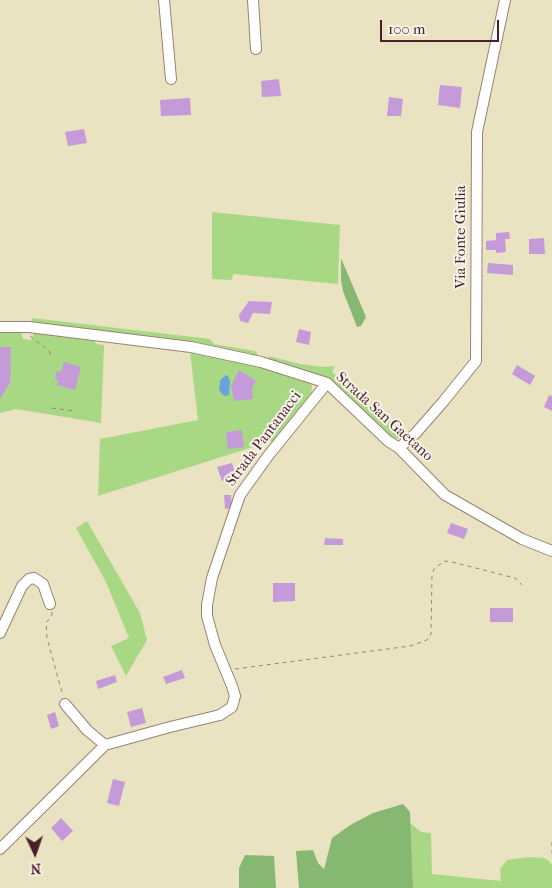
<!DOCTYPE html>
<html>
<head>
<meta charset="utf-8">
<style>
	body { margin:0 }
	#map { position:relative; width:552px; height:888px; overflow:hidden; background:#eae3c1; font-family:"IM FELL French Canon",serif }
	canvas { display:block }
	.north { position:absolute; left:10px; top:828px; width:50px; height:50px; -webkit-text-stroke:4px #f7f3e8; paint-order:stroke; rotate:177deg; font-size:14px; font-weight:700; line-height:20px; text-align:center; color:#4a1f2b }
	.north::after { content:''; display:block; margin:auto; width:18px; height:22px; background:#4a1f2b; clip-path:polygon(50% 0,100% 100%,50% 72%,0 100%) }
	.scale { position:absolute; left:380px; top:20px; width:119px; height:22px; box-sizing:border-box; border:2px solid #4a1f2b; border-top:0; padding-left:6px; font-size:15px; line-height:18px; white-space:nowrap; color:#4a1f2b; -webkit-text-stroke:4px #f7f3e8; paint-order:stroke }
</style>
</head>
<body>
<div id="map">
<canvas width="552" height="888"></canvas>
<div class="north">N</div>
<div class="scale">100 m</div>
</div>
<script>
const c = document.querySelector('canvas').getContext('2d');
c.lineJoin = 'round';
function fill(path, color) { c.fillStyle = color; c.fill(path, 'evenodd'); }
const toPath = rows => new Path2D(rows.map(r => 'M' + r).join(''));
function stroke(path, color, width, dash) { c.strokeStyle = color; c.lineWidth = width; c.lineCap = dash ? 'butt' : 'round'; c.setLineDash(dash || []); c.stroke(path); }
function write(font, color, halo, rows, align = 'center') {
  c.font = font + ' "IM FELL French Canon",serif'; c.lineWidth = 4; c.setLineDash([]); c.textBaseline = 'middle'; c.strokeStyle = halo; c.fillStyle = color; for (const [text, x, y, turn = 0] of rows) {
    c.save(); c.translate(x, y); c.rotate((+turn || 0) * Math.PI / 180); c.textAlign = isNaN(turn) ? turn : align; if (halo) c.strokeText(text, 0, 0); c.fillText(text, 0, 0); c.restore();
  }
}
const green = toPath([
	[212,212,340,225,338,284,233,274,232,280,212,279],
	[32,318,210,339,214,344,255,351,258,354,257,358,31,325],
	[21,332,23,339,31,340,34,333,95,341,96,344,104,345,101,423,16,409,0,413,0,333],
	[190,351,260,366,312,383,311,397,275,440,98,496,100,439,198,420],
	[269,356,300,364,323,367,335,366,332,372,404,434,398,439,391,437,328,378,268,361],
	[87,521,140,613,147,640,126,676,111,646,129,638,106,582,76,528],
	[410,823,421,832,431,833,432,874,501,881,500,869,507,860,529,857,544,858,549,861,552,865,552,888,413,888]
]);
const forest = toPath([
	[341,258,366,317,361,326,357,327,343,291,341,280],
	[403,804,410,812,413,888,299,888,296,851,313,850,318,863,324,869,332,838,352,824,373,813],
	[245,855,274,856,276,888,239,888,239,868]
]);
const water = toPath([
	[226,375,228,376,230,381,229,395,225,396,222,394,219,390,220,384,220,380]
]);
const building = toPath([
	[279,79,281,96,262,97,261,81],
	[440,85,462,87,460,108,438,105],
	[389,97,403,99,401,116,387,116],
	[190,98,191,115,161,116,160,100],
	[84,129,87,143,68,146,65,132],
	[509,232,510,239,505,239,506,252,496,253,496,250,486,250,486,241,496,240,496,233],
	[544,238,545,254,529,254,529,239],
	[488,263,513,265,513,275,487,273],
	[249,301,272,302,270,314,253,313,248,323,240,321,239,315],
	[299,329,311,332,309,345,296,342],
	[0,347,11,347,10,383,0,399],
	[64,362,81,367,75,390,57,385,58,380,55,379,57,371,61,372],
	[517,365,535,376,530,385,512,374],
	[239,370,256,381,252,388,253,399,234,401,231,386],
	[549,395,552,396,552,411,544,407],
	[242,430,244,447,228,449,226,432],
	[232,463,236,476,222,481,217,467],
	[224,495,231,495,232,508,225,509],
	[451,523,468,529,464,539,447,533],
	[325,538,343,539,343,545,324,545],
	[273,583,295,583,295,601,273,602],
	[490,608,513,608,513,622,490,622],
	[182,670,185,678,166,684,163,677],
	[115,675,117,682,98,689,96,681],
	[142,708,146,723,131,727,127,712],
	[55,712,59,726,51,729,47,715],
	[113,779,125,782,119,806,107,803],
	[61,818,73,831,62,841,51,828]
]);
const path = toPath([
	[30,336,48,350,52,357],
	[52,408,74,411],
	[52,612,52,615,46,623,47,638,63,696],
	[235,669,410,646,427,640,431,634,432,575,434,569,444,561,452,562,515,578,522,585],
	[552,842,552,853]
]);
const minor = toPath([
	[164,0,171,79],
	[253,0,256,49],
	[0,327,29,327,191,347,261,362,327,383,388,441,399,448,445,495,522,539,552,551],
	[399,448,415,434,443,402,476,361,477,132,505,0],
	[0,633,22,586,29,579,34,578,43,584,50,604],
	[65,704,87,730,105,745],
	[0,849,105,745,170,727,220,715,232,707,235,696,232,686,215,645,207,616,207,605,212,578,240,495,268,456,327,383]
]);
const streetNames = [
	["Via Fonte Giulia",461,237,-90],
	["Strada San Gaetano",384,417,42],
	["Strada Pantanacci",264,439,-53]
];
fill(green, '#a9d885');
fill(forest, '#86b872');
fill(water, '#6aa3d9');
fill(building, '#c59ad9');
stroke(minor, '#9a8176', 12);
stroke(path, '#9a8176', 1, [4, 4]);
stroke(minor, '#fff', 10);
write('15px', '#4a1f2b', '#f7f3e8', streetNames);
</script>
</body>
</html>
